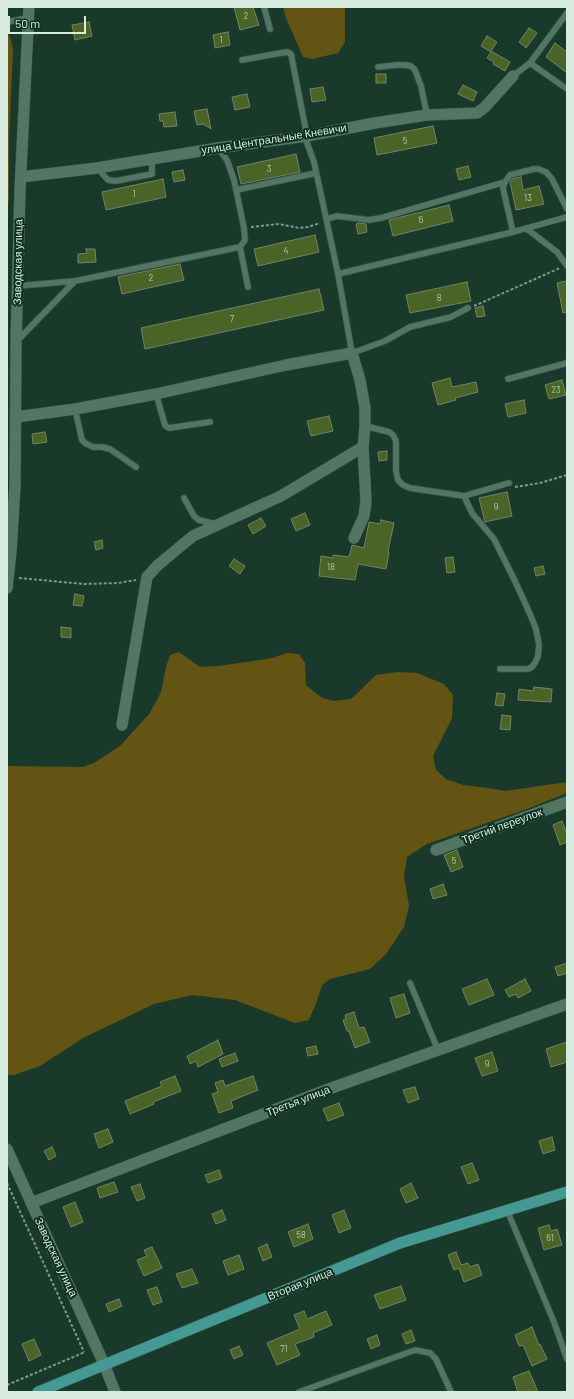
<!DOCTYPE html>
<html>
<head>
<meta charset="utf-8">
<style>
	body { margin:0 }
	#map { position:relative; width:574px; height:1399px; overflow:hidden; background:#193a2b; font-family:Barlow,sans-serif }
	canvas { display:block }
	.frame { position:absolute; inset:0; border:8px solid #d8ebe0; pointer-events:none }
	.scale { position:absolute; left:8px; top:16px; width:78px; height:18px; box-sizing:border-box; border:2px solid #d8ebe0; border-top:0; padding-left:5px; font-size:12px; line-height:14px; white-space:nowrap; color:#d8ebe0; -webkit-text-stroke:3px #0e3021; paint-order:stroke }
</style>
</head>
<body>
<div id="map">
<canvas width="574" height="1399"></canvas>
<div class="frame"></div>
<div class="scale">50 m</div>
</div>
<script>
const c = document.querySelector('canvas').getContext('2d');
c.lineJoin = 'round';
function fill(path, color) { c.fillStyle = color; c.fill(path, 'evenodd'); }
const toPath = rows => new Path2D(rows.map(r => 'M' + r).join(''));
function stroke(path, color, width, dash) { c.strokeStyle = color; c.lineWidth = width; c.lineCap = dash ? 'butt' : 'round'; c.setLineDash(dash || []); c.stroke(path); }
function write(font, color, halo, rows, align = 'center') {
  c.font = font + ' Barlow,sans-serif'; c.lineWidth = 4; c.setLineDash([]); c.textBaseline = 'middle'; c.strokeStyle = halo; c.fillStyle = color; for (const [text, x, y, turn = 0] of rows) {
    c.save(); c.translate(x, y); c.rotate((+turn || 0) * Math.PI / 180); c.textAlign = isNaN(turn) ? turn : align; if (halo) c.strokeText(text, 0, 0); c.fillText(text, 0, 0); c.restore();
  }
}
const green = toPath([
	[283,7,345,7,345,42,338,53,313,59,303,57,286,18],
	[7,34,10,36,13,50,9,142,9,199,7,210],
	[179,652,200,667,219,666,273,658,287,653,299,654,305,663,306,685,322,698,334,701,351,699,376,675,397,672,417,673,444,684,453,695,452,718,433,756,436,770,446,779,463,785,488,788,505,791,567,782,567,793,527,809,427,844,407,857,404,876,409,906,404,927,386,954,370,969,330,979,322,985,317,1001,309,1020,295,1023,235,1000,192,995,154,1004,83,1038,40,1066,14,1075,7,1075,7,766,83,767,94,763,120,746,150,713,161,692,166,667,170,655]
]);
const building = toPath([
	[234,7,253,7,259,25,240,30,234,7],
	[89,22,92,36,75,40,72,25,89,22],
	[529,28,537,33,526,48,519,42,529,28],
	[228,32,230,45,215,48,213,35,228,32],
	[487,36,497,42,491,51,510,62,505,71,493,64,494,62,487,58,491,52,481,46,487,36],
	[555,43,567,52,567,73,546,57,555,43],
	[376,74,386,74,386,83,376,83,376,74],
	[463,85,477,92,473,101,458,94,463,85],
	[323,87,326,100,312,102,310,89,323,87],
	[247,94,250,107,235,110,232,97,247,94],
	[207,109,211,129,203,124,197,125,194,111,207,109],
	[175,112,177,126,164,127,163,121,160,121,159,114,175,112],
	[433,126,437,143,377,155,374,138,433,126],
	[296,154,300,172,241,184,237,167,296,154],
	[468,166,471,177,459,180,456,169,468,166],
	[183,170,185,180,174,182,172,172,183,170],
	[521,177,523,190,539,186,544,204,516,210,510,182,512,179,521,177],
	[163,179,166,197,106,210,102,192,163,179],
	[449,205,453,221,393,236,389,220,449,205],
	[359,223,366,224,367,232,358,234,356,224,359,223],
	[315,235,319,252,258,266,254,249,315,235],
	[86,249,95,249,96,262,78,263,78,254,87,253,86,249],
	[180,264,184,280,122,294,118,277,180,264],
	[567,281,567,312,563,313,557,283,567,281],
	[467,282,471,301,410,313,406,295,467,282],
	[319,289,324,310,145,349,141,328,319,289],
	[483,306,485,316,477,317,475,308,483,306],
	[450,378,452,387,476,382,478,392,455,398,456,400,438,405,432,383,450,378],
	[562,380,566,395,549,399,545,385,562,380],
	[524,400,526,413,508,417,505,404,524,400],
	[329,416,333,431,311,436,307,421,329,416],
	[45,432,47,442,33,444,32,434,45,432],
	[387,451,387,460,379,461,378,452,387,451],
	[507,492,512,516,485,522,479,498,507,492],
	[305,513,310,525,296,531,291,519,305,513],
	[261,518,266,526,253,534,248,525,261,518],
	[381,520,394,523,388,551,389,552,386,569,358,564,355,580,319,576,321,556,333,558,333,555,349,557,352,545,364,548,369,522,380,524,381,520],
	[102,540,103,548,96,550,94,542,102,540],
	[453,557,455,572,447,573,445,558,453,557],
	[234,559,245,566,240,574,229,566,234,559],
	[543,566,545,574,536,576,534,568,543,566],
	[75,594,84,596,82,606,73,605,75,594],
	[61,627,71,628,71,638,61,637,61,627],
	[534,687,552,689,551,702,518,700,519,689,533,691,534,687],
	[497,693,505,694,503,706,495,705,497,693],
	[502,715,511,716,510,730,500,729,502,715],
	[562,821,567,834,567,842,560,845,553,825,562,821],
	[457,850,463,867,451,872,444,855,457,850],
	[443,884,447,895,433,899,430,889,443,884],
	[567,963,567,973,558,976,555,967,567,963],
	[487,979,494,995,469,1005,462,989,487,979],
	[525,979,531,991,518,998,516,994,509,997,505,990,525,979],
	[404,994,410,1013,396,1018,390,998,404,994],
	[354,1012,359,1028,364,1027,370,1042,355,1048,349,1031,347,1031,343,1020,346,1019,345,1015,354,1012],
	[218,1040,223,1054,198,1067,196,1061,190,1064,187,1056,218,1040],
	[567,1042,567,1062,551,1067,546,1049,567,1042],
	[316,1046,318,1054,308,1056,306,1048,316,1046],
	[492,1052,498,1071,482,1076,475,1058,492,1052],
	[235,1053,238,1061,222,1067,219,1059,235,1053],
	[175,1076,181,1091,153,1102,154,1104,130,1114,125,1101,162,1086,160,1082,175,1076],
	[253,1076,258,1090,231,1101,233,1108,219,1113,212,1094,218,1092,215,1083,223,1080,225,1086,253,1076],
	[415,1087,419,1099,408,1103,403,1090,415,1087],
	[339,1103,344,1115,328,1121,323,1109,339,1103],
	[108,1129,113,1142,99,1148,94,1134,108,1129],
	[552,1137,555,1150,543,1154,539,1141,552,1137],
	[52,1147,56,1156,49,1160,44,1151,52,1147],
	[472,1163,479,1180,468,1184,461,1167,472,1163],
	[219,1170,222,1178,208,1183,205,1175,219,1170],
	[114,1182,118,1192,100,1198,97,1188,114,1182],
	[411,1183,418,1198,406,1203,400,1189,411,1183],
	[140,1184,145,1198,137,1201,131,1187,140,1184],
	[75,1202,83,1222,71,1227,63,1207,75,1202],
	[222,1210,226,1220,216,1224,212,1214,222,1210],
	[344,1210,351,1228,339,1233,332,1215,344,1210],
	[308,1224,313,1239,294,1247,288,1232,308,1224],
	[549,1225,551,1231,557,1229,562,1245,544,1250,538,1228,549,1225],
	[267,1244,272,1257,263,1261,258,1248,267,1244],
	[152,1247,162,1268,144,1276,137,1260,147,1256,144,1250,152,1247],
	[456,1252,461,1265,468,1263,470,1267,478,1264,482,1275,464,1282,459,1268,454,1270,448,1255,456,1252],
	[239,1255,244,1269,228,1275,223,1261,239,1255],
	[192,1269,198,1283,182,1288,176,1274,192,1269],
	[401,1286,406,1300,380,1309,374,1295,401,1286],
	[157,1287,162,1302,153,1305,147,1290,157,1287],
	[119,1299,122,1306,109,1312,106,1304,119,1299],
	[304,1311,307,1319,326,1311,332,1325,313,1333,314,1337,295,1344,300,1355,277,1365,267,1343,300,1329,294,1315,304,1311],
	[532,1327,539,1345,540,1344,547,1359,532,1366,523,1345,519,1346,515,1335,532,1327],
	[411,1330,415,1341,406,1344,402,1334,411,1330],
	[377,1335,380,1345,371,1349,367,1339,377,1335],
	[34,1339,41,1355,29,1361,22,1344,34,1339],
	[239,1346,243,1355,234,1359,230,1350,239,1346],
	[529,1371,538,1392,518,1392,513,1377,529,1371]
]);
const path = toPath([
	[251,227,279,224,299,228,308,227,320,223],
	[474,306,560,268],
	[515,487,540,483,567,475],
	[19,578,84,584,118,583,136,580],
	[7,1183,84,1352],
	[7,1385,85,1352]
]);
const service = toPath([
	[264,7,270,29],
	[7,22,28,18],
	[242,60,275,54,287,52,291,54,307,136,307,143,314,162,338,274],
	[530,63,567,89],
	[378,67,397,65,406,65,411,66,415,70,421,86,427,115],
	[513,76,530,63,567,13],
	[98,169,108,180,116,181,152,174,152,158],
	[236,190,316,173],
	[327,219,337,216,369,220,381,218,505,182],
	[527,229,557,252,567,266],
	[513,232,503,188,505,182,510,175,534,169,538,169,546,172,552,179,567,209],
	[240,247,248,287],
	[17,286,75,281,240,247,245,240,244,228,234,180,227,160,218,148],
	[468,308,451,317,410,327,385,341,352,353,338,274,513,232,567,217],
	[17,341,75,281],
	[508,379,567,363],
	[156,394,165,425,167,427,169,428,210,422],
	[75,409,82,440,85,443,93,447,102,447,110,449,136,467],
	[365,426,389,432,393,435,396,441,396,471,398,480,403,485,410,488,464,496,472,513,494,539,514,579,530,614,536,629,539,645,538,656,535,663,532,667,528,669,500,669],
	[464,496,509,483],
	[184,498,194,516,199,520,215,524],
	[410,983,438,1050],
	[507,1210,554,1322,567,1359],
	[299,1392,415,1350,430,1353,436,1359,451,1392]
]);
const minor = toPath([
	[21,177,97,168,218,148,307,136,375,123,427,115,477,113,485,107,513,76],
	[16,417,75,409,156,394,286,365,352,353,360,380,365,408,365,426,363,447,281,496,193,536,158,565,147,577,122,725],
	[354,538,364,516,366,501,363,447],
	[436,850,567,802],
	[31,1203,326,1090,567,1004],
	[104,1364,115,1392]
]);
const tertiary = toPath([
	[7,588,11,552,15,486,16,342,20,190,29,7],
	[7,1149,104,1364]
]);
const primary = toPath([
	[38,1392,400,1243,567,1192]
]);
const numberNames = [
	["2",246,16],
	["1",221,40],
	["5",405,141],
	["3",269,169],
	["1",134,194],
	["13",528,198],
	["6",421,220],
	["4",286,251],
	["2",151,278],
	["8",439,298],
	["7",232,319],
	["23",556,390],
	["9",496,507],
	["18",331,567],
	["5",454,861],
	["9",487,1064],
	["58",301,1235],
	["61",550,1238],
	["71",284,1349]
];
const streetNames = [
	["улица Центральные Кневичи",274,139,-9],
	["Заводская улица",18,262,-89],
	["Третий переулок",502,826,-20],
	["Третья улица",298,1101,-21],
	["Заводская улица",56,1257,65],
	["Вторая улица",300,1284,-22]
];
fill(green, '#635413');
fill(building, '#496426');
stroke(building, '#748365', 1);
stroke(service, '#385648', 7);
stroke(minor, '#385648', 12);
stroke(tertiary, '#385648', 12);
stroke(primary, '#385648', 12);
stroke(path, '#7e988b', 2, [3, 2]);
stroke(service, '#537564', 5.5);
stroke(minor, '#537564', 11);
stroke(tertiary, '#537564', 11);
stroke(primary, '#449992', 11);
write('9px', '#b4c9b2', null, numberNames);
write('11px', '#d8ebe0', '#0e3021', streetNames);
</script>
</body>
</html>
